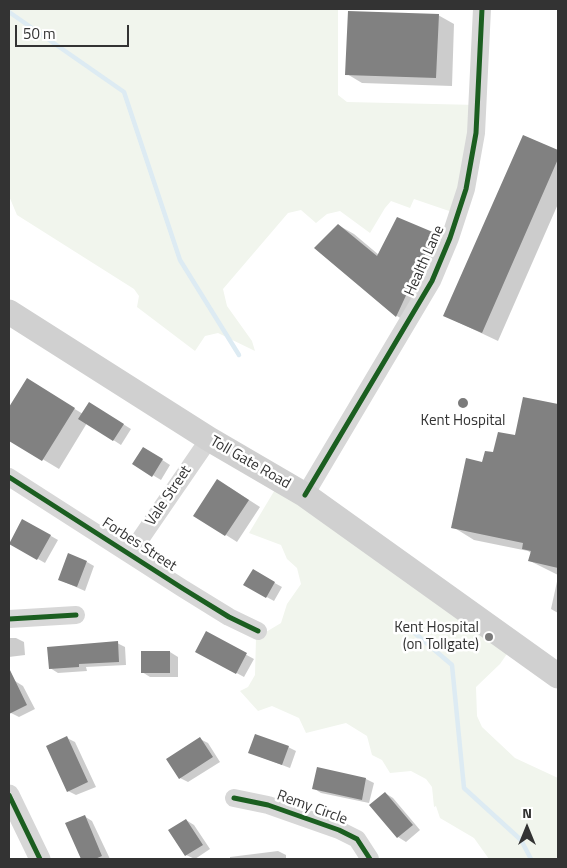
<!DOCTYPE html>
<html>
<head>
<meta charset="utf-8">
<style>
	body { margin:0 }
	#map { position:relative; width:567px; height:868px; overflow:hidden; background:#fff; font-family:"Titillium Web",sans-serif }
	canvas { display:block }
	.frame { position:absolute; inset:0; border:10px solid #333; pointer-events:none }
	.north { position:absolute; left:502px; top:803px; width:50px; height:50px; -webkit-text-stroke:4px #fff; paint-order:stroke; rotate:0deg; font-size:14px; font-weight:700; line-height:20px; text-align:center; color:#333 }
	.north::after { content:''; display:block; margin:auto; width:18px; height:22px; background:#333; clip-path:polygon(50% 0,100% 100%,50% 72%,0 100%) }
	.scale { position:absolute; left:15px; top:25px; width:114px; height:22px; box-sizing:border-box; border:2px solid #333; border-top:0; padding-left:6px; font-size:15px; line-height:18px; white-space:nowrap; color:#333; -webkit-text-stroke:4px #fff; paint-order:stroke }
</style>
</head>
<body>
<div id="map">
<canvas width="567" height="868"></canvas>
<div class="frame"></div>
<div class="north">N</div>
<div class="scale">50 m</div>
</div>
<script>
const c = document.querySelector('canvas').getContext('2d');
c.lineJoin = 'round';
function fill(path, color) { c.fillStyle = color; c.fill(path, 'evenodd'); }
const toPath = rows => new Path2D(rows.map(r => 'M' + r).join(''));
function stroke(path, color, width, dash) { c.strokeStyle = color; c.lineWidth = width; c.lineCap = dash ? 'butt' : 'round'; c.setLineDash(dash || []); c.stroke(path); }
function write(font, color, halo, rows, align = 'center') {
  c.font = font + ' "Titillium Web",sans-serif'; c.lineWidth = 5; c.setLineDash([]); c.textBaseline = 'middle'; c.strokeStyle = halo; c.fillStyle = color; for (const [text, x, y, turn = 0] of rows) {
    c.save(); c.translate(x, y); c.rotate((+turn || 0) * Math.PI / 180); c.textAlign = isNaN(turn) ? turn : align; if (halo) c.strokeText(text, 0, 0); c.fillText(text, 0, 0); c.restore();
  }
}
const green = toPath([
	[9,9,338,9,338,95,347,102,478,105,455,213,414,199,410,208,391,201,385,208,370,233,340,211,327,214,316,223,301,210,288,213,223,289,227,306,252,341,255,351,218,333,205,336,195,351,137,307,139,296,134,289,17,215,9,196],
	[276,488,511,648,500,664,476,687,477,716,482,727,515,758,558,778,558,859,489,859,474,838,440,818,436,806,434,807,432,787,426,779,411,771,390,773,382,760,372,755,367,736,346,723,306,733,299,718,272,706,258,711,240,691,248,687,255,675,256,638,281,623,287,604,301,584,297,568,287,559,281,545,249,533]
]);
const shadow = toPath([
	[438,15,454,24,452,86,362,83,347,74],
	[524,136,558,151,558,204,498,341,445,316],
	[338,225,354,234,379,255,434,235,450,244,412,325,397,316,316,248],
	[27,380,83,414,97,408,131,429,121,445,87,423,59,469,9,439,9,410],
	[524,399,558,406,558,575,530,561,531,553,528,551,474,540,453,527,483,463,516,437],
	[144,448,170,465,161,480,134,464],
	[229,487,260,507,237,542,226,535],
	[23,520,58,540,45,563,10,543],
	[87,562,94,566,85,591,60,580],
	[253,571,282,587,274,601,245,585],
	[558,577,558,613,551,609],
	[206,633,254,659,244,677,196,651],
	[9,638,16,638,24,642,25,655,9,657],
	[117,643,125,647,126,665,86,667,87,671,58,673,50,668],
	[170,652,178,657,178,677,150,677,142,672],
	[15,681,23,686,35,709,19,717,11,713,9,708,9,684],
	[67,738,75,742,96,787,76,795,68,791],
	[200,739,208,743,220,762,188,782,180,778],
	[288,747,296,751,290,768,250,753],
	[318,769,366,779,374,783,369,803,321,793,313,788],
	[385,793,393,798,420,830,406,842,398,837,371,805],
	[84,816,92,821,110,859,83,859,67,823],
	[186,820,194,825,210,849,195,859,186,855,170,830],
	[278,851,286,855,286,859,230,859,230,857]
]);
const stream = toPath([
	[9,12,124,92,180,260,239,355],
	[410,629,452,665,464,788,521,840,531,859]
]);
const building = toPath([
	[348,11,439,14,436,78,345,75],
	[523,135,558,150,558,159,482,333,443,316],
	[397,217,435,233,396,317,314,248,338,224,377,256],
	[27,378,75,408,42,461,9,441,9,407],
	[523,397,558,404,558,568,528,561,531,551,522,549,523,543,451,528,466,458,482,462,485,451,493,452,498,432,515,435],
	[89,402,124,424,113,441,78,419],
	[143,447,163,459,152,477,132,464],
	[217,479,249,500,225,536,193,516],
	[22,519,51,535,37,560,9,544],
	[68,553,87,561,77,587,58,580],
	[253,569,275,582,266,598,243,585],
	[206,631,247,653,236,674,195,652],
	[118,641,119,662,79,664,79,667,49,669,47,647],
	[141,651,170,651,170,673,141,673],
	[9,668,27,705,9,714],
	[255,734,289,746,282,765,248,753],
	[67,736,88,782,67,792,46,746],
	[200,737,213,757,179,779,166,759],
	[317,767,366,778,362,800,312,789],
	[385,792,413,825,397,838,369,805],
	[85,815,102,856,95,859,81,859,65,823],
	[186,819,203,845,185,856,168,830]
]);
const minor = toPath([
	[9,477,182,588,229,617,258,631],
	[305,495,432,281,450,238,466,189,476,133,482,9],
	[130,554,209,439],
	[9,619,76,615],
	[234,798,268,805,339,830,357,839,370,859]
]);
const tertiary = toPath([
	[9,795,40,859]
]);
const secondary = toPath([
	[9,312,209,439,305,495,558,676]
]);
const cycleway = toPath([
	[9,477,182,588,229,617,258,631],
	[305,495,432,281,450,238,466,189,476,133,482,9],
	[9,619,76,615],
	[9,795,40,859],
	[234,798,268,805,339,830,357,839,370,859]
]);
const markers = [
	[463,403,6,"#7a7a7a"],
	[489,637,5,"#7a7a7a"]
];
const streetNames = [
	["Health Lane",425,261,-66],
	["Toll Gate Road",250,463,30],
	["Vale Street",169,496,-56],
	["Forbes Street",139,545,33],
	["Remy Circle",312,808,20]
];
const poiNames = [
	["Kent Hospital",463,421],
	["Kent Hospital",479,628,"right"],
	["(on Tollgate)",479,645,"right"]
];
fill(green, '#f1f5ed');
fill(shadow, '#0003');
stroke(stream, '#ddebf3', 4.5);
fill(building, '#818181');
stroke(minor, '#d7d7d7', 18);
stroke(tertiary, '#d7d7d7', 21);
stroke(secondary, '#d0d0d0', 25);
stroke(cycleway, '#1b5e20', 5);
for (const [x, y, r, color] of markers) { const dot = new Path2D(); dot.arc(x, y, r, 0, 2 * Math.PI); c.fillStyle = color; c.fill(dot); stroke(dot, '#fff', 2); }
write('15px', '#333', '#fff', streetNames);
write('15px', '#333', '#fff', poiNames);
</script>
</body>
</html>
